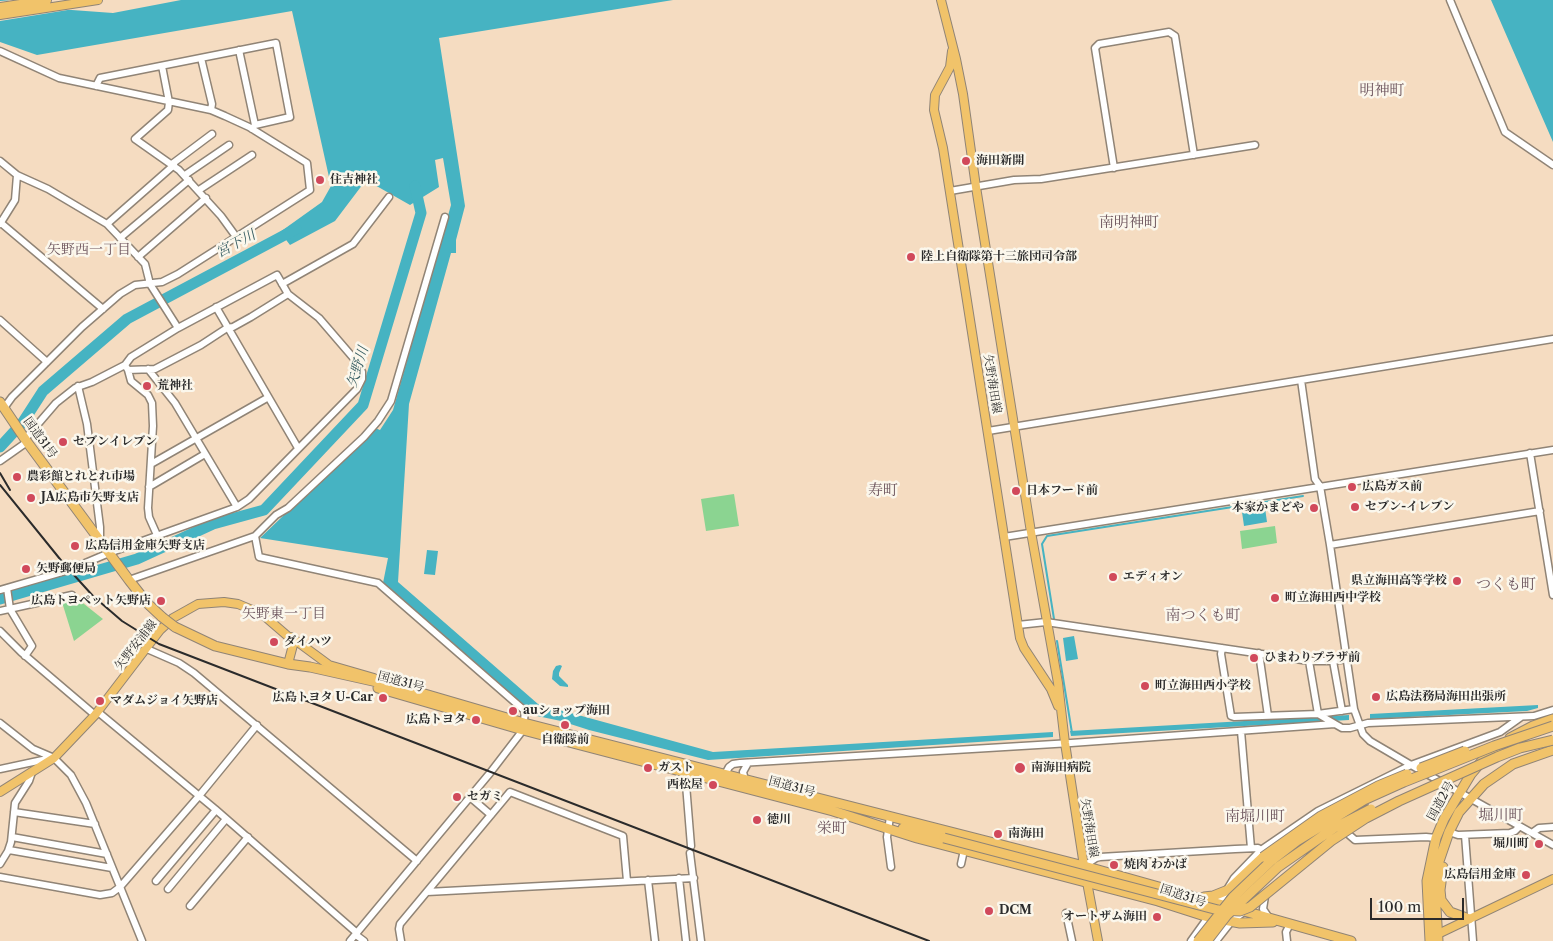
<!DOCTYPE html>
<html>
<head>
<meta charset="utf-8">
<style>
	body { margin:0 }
	#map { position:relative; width:1553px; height:941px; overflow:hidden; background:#f5dcc1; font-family:"Libre Caslon Text",serif }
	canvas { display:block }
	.scale { position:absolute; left:1370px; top:898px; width:94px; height:22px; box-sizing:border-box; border:2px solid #2b2b2b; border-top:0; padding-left:6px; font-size:15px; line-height:18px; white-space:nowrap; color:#2b2b2b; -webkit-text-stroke:4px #fbf7ec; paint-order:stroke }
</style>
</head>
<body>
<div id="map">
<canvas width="1553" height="941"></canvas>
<div class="scale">100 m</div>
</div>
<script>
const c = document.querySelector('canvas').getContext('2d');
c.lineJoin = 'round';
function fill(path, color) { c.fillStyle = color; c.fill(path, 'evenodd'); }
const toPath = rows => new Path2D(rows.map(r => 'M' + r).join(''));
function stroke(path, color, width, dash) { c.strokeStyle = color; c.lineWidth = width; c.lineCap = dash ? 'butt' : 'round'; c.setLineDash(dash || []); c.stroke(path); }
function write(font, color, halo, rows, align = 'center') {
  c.font = font + ' "Libre Caslon Text","Noto Serif JP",serif'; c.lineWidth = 5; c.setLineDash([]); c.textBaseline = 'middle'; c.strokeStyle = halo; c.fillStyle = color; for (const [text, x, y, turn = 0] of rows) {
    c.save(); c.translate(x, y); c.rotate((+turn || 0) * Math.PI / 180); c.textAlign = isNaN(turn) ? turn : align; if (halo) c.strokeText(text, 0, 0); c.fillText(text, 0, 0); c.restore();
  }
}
const green = toPath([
	[734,494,739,526,706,531,701,499],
	[1275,526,1277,543,1242,549,1240,531],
	[74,596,103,619,74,641,61,599]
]);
const water = toPath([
	[0,0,8,0,17,6,113,13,181,0,673,0,439,38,465,206,456,240,456,253,451,253,409,404,398,582,538,704,713,752,1053,732,1053,737,708,760,589,730,561,721,537,716,383,583,388,558,260,538,375,428,380,430,393,410,451,205,443,158,435,160,439,187,410,205,366,180,335,221,290,245,280,232,322,202,331,186,292,11,37,55,0,42],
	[1491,0,1553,0,1553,142],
	[1265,508,1267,522,1244,526,1242,512],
	[427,550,438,551,435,575,424,574],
	[1074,636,1078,659,1066,661,1063,638],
	[560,665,562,666,559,673,559,676,568,685,568,687,560,686,552,679,553,671,556,666],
	[1538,705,1538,708,1527,711,1370,719,1370,714],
	[1349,715,1349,720,1071,736,1070,731]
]);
const pier = toPath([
	[13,0,18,3,80,8,0,21,0,1]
]);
const stream = toPath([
	[1054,619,1042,544,1047,536,1303,496],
	[1057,641,1072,733]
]);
const river = toPath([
	[0,447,23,422,43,391,127,319,296,229],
	[0,599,137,559,213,524,264,510,363,405,421,213,415,186]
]);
const minor = toPath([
	[1450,0,1505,132,1553,165],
	[239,50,255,125],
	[0,51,59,78,211,110,225,116,249,127,307,163,310,190,178,274,162,282,135,285,120,294,82,327,12,397,4,408],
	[201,58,212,104,211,110],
	[162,66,169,102,168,110,135,139,179,170,221,216,237,238],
	[96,86,100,78,276,43,290,117,255,125,252,129],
	[0,161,17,175,48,189,107,224,145,264,150,284,178,328],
	[172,164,212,134],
	[1114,168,1095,48,1099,44,1169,32,1175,36,1194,155],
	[185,175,229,145],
	[199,190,252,155],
	[950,191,1014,180,1041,179,1255,145],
	[1,223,103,309],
	[0,224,15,200,17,175],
	[107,224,174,165],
	[120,238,189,180],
	[138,257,206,198],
	[282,284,353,244,389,197],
	[216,307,298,448],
	[0,320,47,362],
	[125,365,128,370,155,369,201,345,227,328,233,327,251,317,288,294],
	[148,369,175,403,237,507],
	[128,370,131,381,148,395,152,403,153,426,148,508,149,517,157,535],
	[1301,380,1315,479,1320,486,1330,545,1354,709,1363,734,1370,741,1411,765,1553,845],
	[78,386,87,424,100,527,100,541],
	[988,431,1553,339],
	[1530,453,1553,595],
	[0,461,27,442],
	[151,464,267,398],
	[149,487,205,454],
	[255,536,259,557,378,583,525,711,523,730,490,773,350,941],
	[1004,537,1553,450],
	[1330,545,1540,511],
	[129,580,255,536,276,515,288,508,364,437,378,421,391,401,445,217],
	[7,588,10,609,32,646,25,656],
	[0,590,69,570,109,553,237,507,249,499,357,389,362,379,362,372,356,361,319,318,288,294,277,275,178,328,131,357,125,365,92,382,75,388,56,403,25,439],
	[0,611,72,595],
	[1018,625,1046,622,1309,661,1333,661,1347,659],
	[0,631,21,652,95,715],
	[1222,648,1221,654,1231,716,1234,717,1318,714,1354,709],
	[147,649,179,663,194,673,417,861],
	[1259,653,1268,716],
	[1309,661,1318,714,1335,724],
	[1333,661,1342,711],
	[98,712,215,809,357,933],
	[0,723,33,749,54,758,71,775,86,803,142,941],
	[1241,731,1251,848],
	[0,769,52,758],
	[685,772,691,846],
	[723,778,729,767,733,764,740,763,1071,743,1335,724,1342,728,1350,728,1368,723,1534,716,1553,710],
	[745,780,743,772,748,763],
	[470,797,491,815],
	[14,812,95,824],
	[890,817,887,837,891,867],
	[1449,832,1458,835,1510,833,1515,831,1519,827],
	[1347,833,1355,840,1426,837,1436,838],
	[1532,833,1539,828,1553,827],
	[1465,835,1473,941],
	[12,837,107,854],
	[9,850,112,868],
	[690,853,701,941],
	[0,864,8,851,11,842,15,803,29,781,32,772],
	[961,864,964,850],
	[1084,866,1096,858,1100,857,1235,849,1258,848,1261,850],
	[0,877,100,895,112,893,120,887,199,796,257,725],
	[679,878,686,941],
	[648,880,655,941],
	[156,881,216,810],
	[168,889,226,819],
	[427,892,694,878],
	[1265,896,1263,909,1269,918],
	[190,906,248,837],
	[1217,906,1234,878,1261,850,1318,811,1411,765,1500,732,1521,717],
	[1066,913,1072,941],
	[356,935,364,941],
	[401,941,399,929,400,924,510,792,623,836,627,881],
	[1191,941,1209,916],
	[1216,941,1231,922,1245,911],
	[1287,941,1286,932,1290,924]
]);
const major = toPath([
	[941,0,956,59,963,94,976,187,1031,532,1058,683,1065,743,1084,866,1098,941],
	[0,7,47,0],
	[0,15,98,0],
	[952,51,950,67,935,95,934,110,943,148,1020,638,1024,648,1051,689,1058,706],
	[291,637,329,665,374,678],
	[0,792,54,758,95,715,160,630,173,618,198,604,224,602,238,604,262,614,291,639,293,645,288,664],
	[1438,934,1553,879]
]);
const highway = toPath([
	[0,402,27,442,129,580,147,603,162,617],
	[175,627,215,646,288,664,310,667,404,688,524,723,1084,866,1351,941],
	[378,688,523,730,833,811,917,838,1158,901,1208,917,1240,923,1273,922],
	[1510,738,1533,726,1553,719],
	[903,828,944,838],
	[1443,867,1440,890,1441,900,1450,912,1469,919],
	[1204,897,1213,896,1228,890,1263,857],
	[1430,941,1427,881,1436,838,1444,819,1471,774,1488,754,1500,746],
	[1438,941,1435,891,1436,870,1449,832,1459,812,1484,784,1513,764,1553,750]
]);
const rail = toPath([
	[0,473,10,490],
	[0,485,64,564,93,596,122,621,159,644,929,941]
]);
const highwayBridge = toPath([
	[162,617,175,627],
	[1421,768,1465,751],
	[944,838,1218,910,1240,911,1250,907,1331,841,1366,818,1399,801,1497,757,1520,748,1553,740],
	[1263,857,1321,816,1378,786,1407,774],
	[1198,941,1233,897,1271,861,1297,841,1364,800,1404,782,1494,746,1553,726],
	[1207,941,1227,915,1278,867,1334,828,1371,809]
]);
const markers = [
	[966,161,5,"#d1495b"],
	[320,180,5,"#d1495b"],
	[911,257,5,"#d1495b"],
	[147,386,5,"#d1495b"],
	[63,442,5,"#d1495b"],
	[17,477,5,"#d1495b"],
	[1352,487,5,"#d1495b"],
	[1016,491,5,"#d1495b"],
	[31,498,5,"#d1495b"],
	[1355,507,5,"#d1495b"],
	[1314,508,5,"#d1495b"],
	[75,546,5,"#d1495b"],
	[26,569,5,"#d1495b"],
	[1113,577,5,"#d1495b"],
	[1457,581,5,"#d1495b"],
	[1275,598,5,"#d1495b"],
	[161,601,5,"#d1495b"],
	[274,642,5,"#d1495b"],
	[1254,658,5,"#d1495b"],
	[1145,686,5,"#d1495b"],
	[1376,697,5,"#d1495b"],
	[383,698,5,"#d1495b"],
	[100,701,5,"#d1495b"],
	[513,711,5,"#d1495b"],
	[476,720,5,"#d1495b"],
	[565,725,5,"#d1495b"],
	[648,768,5,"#d1495b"],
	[1020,768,6,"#d1495b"],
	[713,785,5,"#d1495b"],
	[457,797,5,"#d1495b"],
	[757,820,5,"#d1495b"],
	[998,834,5,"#d1495b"],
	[1539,844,5,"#d1495b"],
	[1114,865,5,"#d1495b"],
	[1526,875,5,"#d1495b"],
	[989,911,5,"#d1495b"],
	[1157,917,5,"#d1495b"]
];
const poiNames = [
	["海田新開",976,161],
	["住吉神社",330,180],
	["陸上自衛隊第十三旅団司令部",921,257],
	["荒神社",157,386],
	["セブンイレブン",73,442],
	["農彩館とれとれ市場",27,477],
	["広島ガス前",1362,487],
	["日本フード前",1026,491],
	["JA広島市矢野支店",41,498],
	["セブン-イレブン",1365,507],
	["本家かまどや",1304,508,"right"],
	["広島信用金庫矢野支店",85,546],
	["矢野郵便局",36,569],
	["エディオン",1123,577],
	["県立海田高等学校",1447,581,"right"],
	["町立海田西中学校",1285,598],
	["広島トヨペット矢野店",151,601,"right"],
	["ダイハツ",284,642],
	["ひまわりプラザ前",1264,658],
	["町立海田西小学校",1155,686],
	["広島法務局海田出張所",1386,697],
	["広島トヨタ U-Car",373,698,"right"],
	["マダムジョイ矢野店",110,701],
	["auショップ海田",523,711],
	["広島トヨタ",466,720,"right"],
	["自衛隊前",565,740,"center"],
	["ガスト",658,768],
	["南海田病院",1031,768],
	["西松屋",703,785,"right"],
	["セガミ",467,797],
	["徳川",767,820],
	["南海田",1008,834],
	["堀川町",1529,844,"right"],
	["焼肉 わかば",1124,865],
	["広島信用金庫",1516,875,"right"],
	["DCM",999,911],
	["オートザム海田",1147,917,"right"]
];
const streetNames = [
	["矢野海田線",992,384,81],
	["国道31号",40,438,54],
	["矢野安浦線",136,645,-52],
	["国道31号",401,682,15],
	["国道31号",792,787,15],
	["国道2号",1441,801,-61],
	["矢野海田線",1089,828,81],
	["国道31号",1183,896,18]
];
const waterNames = [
	["宮下川",236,244,-28],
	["矢野川",358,367,-73]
];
const neighbourhoodNames = [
	["矢野西一丁目",89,250],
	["矢野東一丁目",284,614]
];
const quarterNames = [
	["明神町",1382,91],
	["南明神町",1129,223],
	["寿町",883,491],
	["つくも町",1506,585],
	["南つくも町",1203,616],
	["堀川町",1501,816],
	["南堀川町",1255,817],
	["栄町",832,829]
];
fill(green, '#8bd491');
fill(water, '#46b3c2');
fill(pier, '#f5dcc1');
stroke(stream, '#46b3c2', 2);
stroke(river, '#46b3c2', 11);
stroke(minor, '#908476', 9);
stroke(major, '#908476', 10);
stroke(highway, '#908476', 11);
stroke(minor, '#fff', 6);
stroke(major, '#f1c36a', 8);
stroke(highway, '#f1c36a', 9);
stroke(rail, '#2b2b2b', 2);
stroke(highwayBridge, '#908476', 11, []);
stroke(highwayBridge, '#f1c36a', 9);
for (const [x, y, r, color] of markers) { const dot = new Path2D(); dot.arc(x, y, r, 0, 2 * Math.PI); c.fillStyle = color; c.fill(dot); stroke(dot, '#fbf7ec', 2); }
write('bold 12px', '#2b2b2b', '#fbf7ec', poiNames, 'left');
write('12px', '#2b2b2b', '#fbf7ec', streetNames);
write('italic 14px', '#345b60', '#fbf7ec', waterNames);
write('14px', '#6d555d', '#fbf7ec', neighbourhoodNames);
write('15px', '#6d555d', '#fbf7ec', quarterNames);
</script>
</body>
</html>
